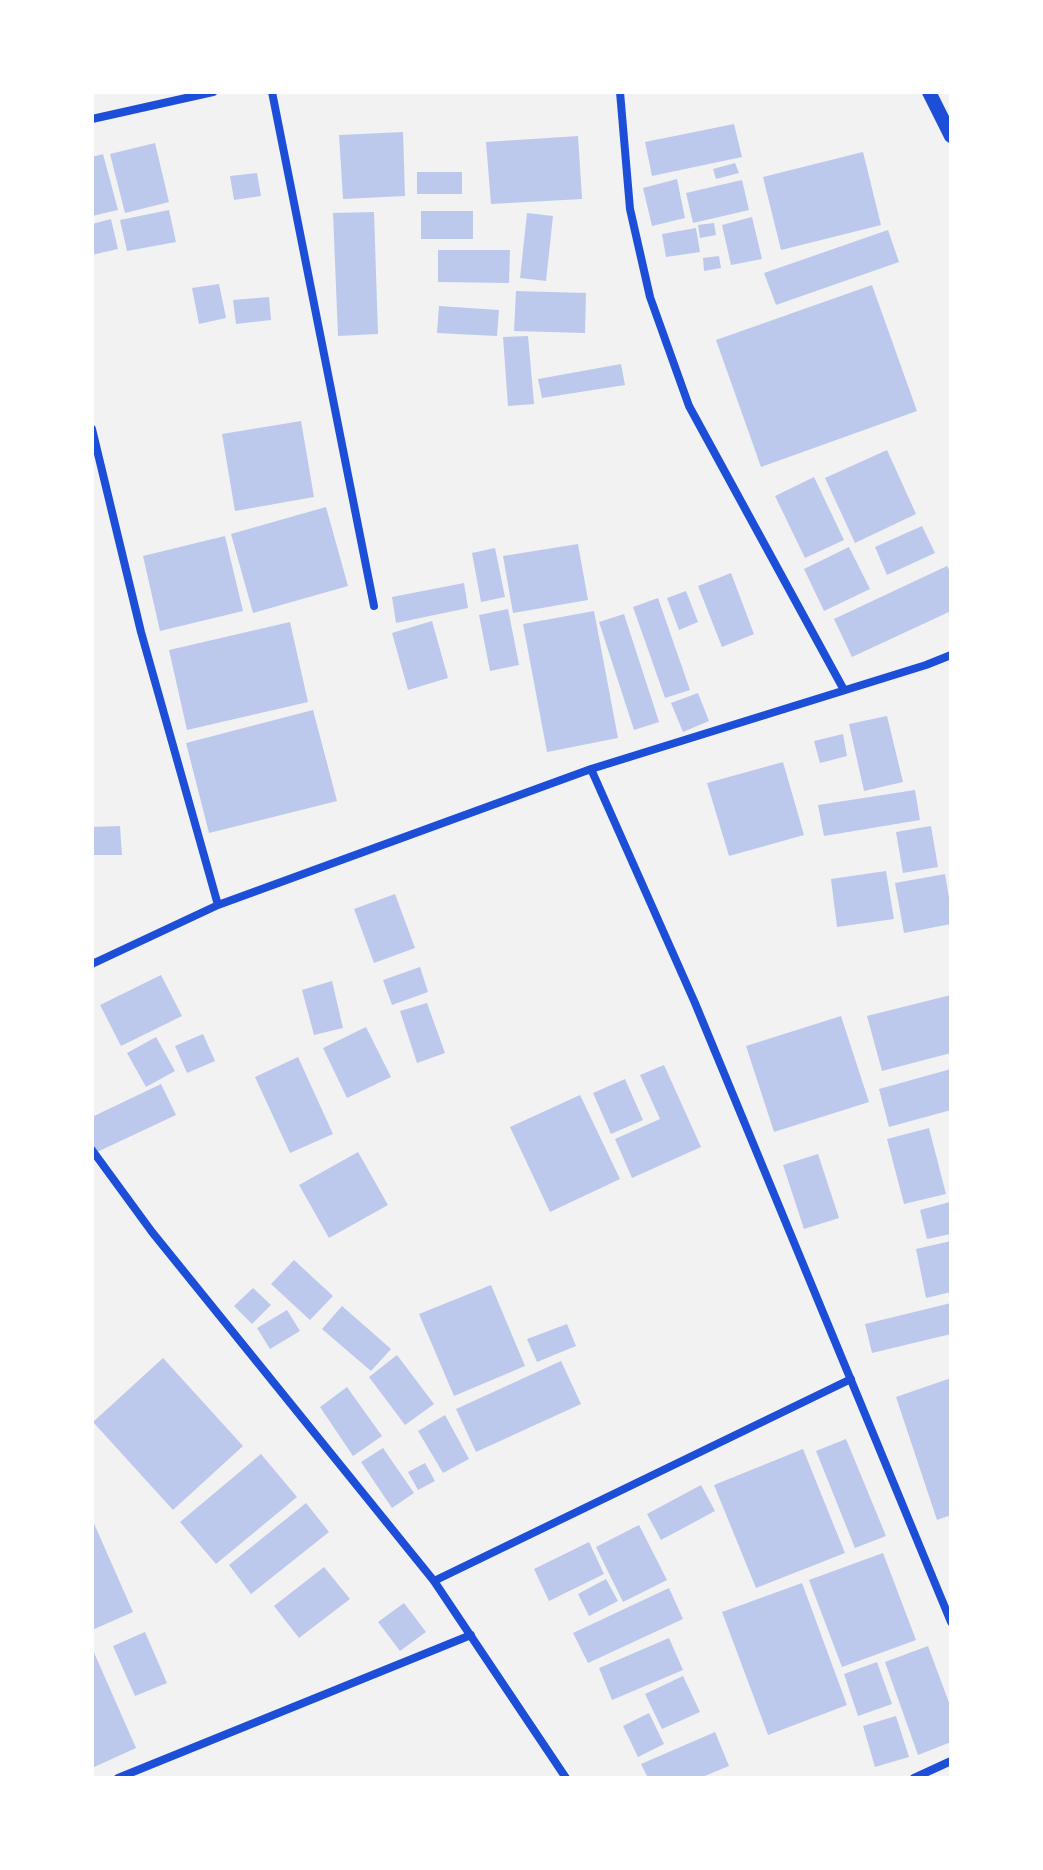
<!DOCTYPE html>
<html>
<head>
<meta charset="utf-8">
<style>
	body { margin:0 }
	#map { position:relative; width:1043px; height:1870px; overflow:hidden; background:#f2f2f2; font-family:"Source Sans 3",sans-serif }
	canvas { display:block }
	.frame { position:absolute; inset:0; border:94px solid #fff; pointer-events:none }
</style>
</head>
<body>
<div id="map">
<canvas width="1043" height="1870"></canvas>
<div class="frame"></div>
</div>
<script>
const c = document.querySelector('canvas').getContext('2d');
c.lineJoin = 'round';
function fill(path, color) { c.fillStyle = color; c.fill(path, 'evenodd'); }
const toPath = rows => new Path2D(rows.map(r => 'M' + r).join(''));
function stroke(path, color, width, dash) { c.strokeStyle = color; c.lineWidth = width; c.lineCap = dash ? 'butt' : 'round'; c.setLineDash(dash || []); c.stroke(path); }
const building = toPath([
	[734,124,742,157,652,176,645,142],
	[403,132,405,196,343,199,339,135],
	[578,136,582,199,491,204,486,142],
	[155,143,169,202,125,213,110,154],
	[863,152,881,225,781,250,763,177],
	[103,154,118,210,92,216,92,157],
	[735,163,739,173,716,179,713,169],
	[417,172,462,172,462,194,417,194],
	[257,173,261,196,234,200,230,176],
	[677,179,685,218,652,226,643,188],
	[742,180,749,210,693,223,686,193],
	[169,210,176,242,127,251,120,220],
	[421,211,473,211,473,239,421,239],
	[374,212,378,334,338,336,333,213],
	[527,213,553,216,546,281,520,278],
	[752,217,762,259,731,265,722,225],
	[111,219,118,249,92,255,92,224],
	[714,223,716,235,700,238,698,225],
	[696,228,700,252,666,257,662,234],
	[888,230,899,262,776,305,764,273],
	[438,250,510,250,509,283,438,282],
	[719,256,721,268,704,271,703,258],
	[219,284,226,318,199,324,192,288],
	[872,285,917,411,761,467,716,340],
	[516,291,586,293,585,333,514,331],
	[269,297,271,320,236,324,233,300],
	[439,306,499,310,497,336,437,333],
	[528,336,534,404,508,406,503,337],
	[621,364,625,385,542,398,538,379],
	[301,421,314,497,235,511,222,434],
	[887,450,916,514,855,543,825,478],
	[814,477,844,540,805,558,775,496],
	[326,507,348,586,253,613,231,534],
	[922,526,935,553,887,575,875,547],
	[225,536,243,611,160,631,143,556],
	[578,544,588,600,513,613,503,556],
	[849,547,870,589,824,611,804,569],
	[495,548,505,597,481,602,472,553],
	[947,566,951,573,951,611,852,657,834,619],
	[731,573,754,634,722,647,698,586],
	[464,583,468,608,396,623,392,597],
	[686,591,698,622,679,630,667,598],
	[658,598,690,690,665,698,633,607],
	[508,609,519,665,490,671,479,615],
	[594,611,618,738,547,752,523,624],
	[624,614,659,722,634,730,599,622],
	[432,621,448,678,408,690,392,633],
	[290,622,308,702,187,730,169,650],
	[698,693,709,721,683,732,671,703],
	[313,710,337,801,209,833,186,743],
	[887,716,903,782,864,791,849,724],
	[843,734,847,756,820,763,814,741],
	[783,762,804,835,729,856,707,783],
	[915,790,920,820,824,836,818,805],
	[120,826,122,855,92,855,92,827],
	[931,826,938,867,903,873,896,832],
	[886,871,894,919,837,927,831,879],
	[945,874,951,909,951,924,904,933,895,883],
	[395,894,415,948,374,963,354,909],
	[420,967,428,992,392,1005,383,980],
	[161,975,182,1016,121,1046,100,1005],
	[332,981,343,1028,314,1035,302,990],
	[951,995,951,1053,882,1071,867,1016],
	[427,1003,445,1053,417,1063,400,1011],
	[841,1016,869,1102,774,1132,746,1046],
	[366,1027,391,1077,347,1098,323,1048],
	[203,1034,215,1061,187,1073,175,1046],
	[156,1037,175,1071,146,1087,127,1053],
	[298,1057,333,1134,290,1153,255,1077],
	[664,1065,701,1147,632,1178,615,1139,660,1119,640,1075],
	[951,1069,951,1110,889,1127,879,1089],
	[625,1079,643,1120,611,1134,593,1093],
	[161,1084,176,1115,97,1152,92,1143,92,1117],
	[580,1095,620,1179,550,1212,510,1127],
	[929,1128,946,1194,904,1204,887,1139],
	[358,1152,388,1205,329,1238,299,1185],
	[818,1154,839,1218,804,1229,783,1165],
	[950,1202,951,1234,927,1239,920,1210],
	[951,1241,951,1292,926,1298,916,1249],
	[294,1260,333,1296,310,1320,271,1284],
	[491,1285,525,1366,454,1396,419,1314],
	[253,1288,271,1305,252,1324,234,1306],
	[951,1303,951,1334,872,1353,865,1324],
	[342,1306,391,1349,371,1371,322,1329],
	[287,1310,300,1331,270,1349,257,1328],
	[567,1324,576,1346,537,1362,527,1339],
	[397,1355,434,1404,405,1425,369,1377],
	[163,1358,243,1446,173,1510,93,1422],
	[561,1361,581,1404,476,1452,456,1409],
	[951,1378,951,1515,937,1520,896,1397],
	[347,1387,382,1436,353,1456,320,1407],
	[445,1415,469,1459,443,1473,418,1431],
	[846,1439,886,1536,855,1548,816,1451],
	[383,1448,414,1493,392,1508,361,1462],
	[803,1449,845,1553,756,1588,714,1485],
	[261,1454,297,1497,216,1564,180,1522],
	[425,1463,435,1481,418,1490,408,1472],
	[701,1485,715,1511,661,1540,647,1514],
	[306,1503,329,1532,251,1594,229,1565],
	[92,1519,133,1612,92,1630],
	[639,1525,667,1580,623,1602,596,1547],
	[589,1542,604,1574,549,1601,534,1569],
	[883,1553,916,1640,842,1667,809,1580],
	[324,1567,350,1599,299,1638,274,1606],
	[606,1579,618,1601,589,1616,578,1594],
	[802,1583,847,1705,768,1735,722,1612],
	[669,1588,683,1619,588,1663,573,1633],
	[404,1603,426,1632,400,1651,378,1622],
	[145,1632,167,1683,135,1696,113,1646],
	[669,1638,683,1670,612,1700,599,1668],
	[928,1646,951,1708,951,1742,918,1755,885,1662],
	[92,1648,136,1748,92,1768],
	[877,1662,892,1704,858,1716,844,1674],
	[683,1676,700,1712,662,1729,645,1694],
	[649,1713,664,1744,638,1757,623,1726],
	[896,1716,909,1757,875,1767,863,1726],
	[715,1732,729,1766,700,1778,648,1778,641,1764]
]);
const minor = toPath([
	[272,92,374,606],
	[620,92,630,209,650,297,689,406,844,690],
	[92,119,213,92],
	[92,429,141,632,218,905],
	[591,769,695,1003,951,1622],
	[92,964,218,905,591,769,926,665,951,655],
	[92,1150,152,1232,434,1581,566,1778],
	[434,1581,851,1379],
	[118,1778,471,1635],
	[914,1778,951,1761]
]);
const tertiary = toPath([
	[929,92,951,136]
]);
fill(building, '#bdc9ec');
stroke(minor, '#1d4ed8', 8);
stroke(tertiary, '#1d4ed8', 14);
</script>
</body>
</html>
